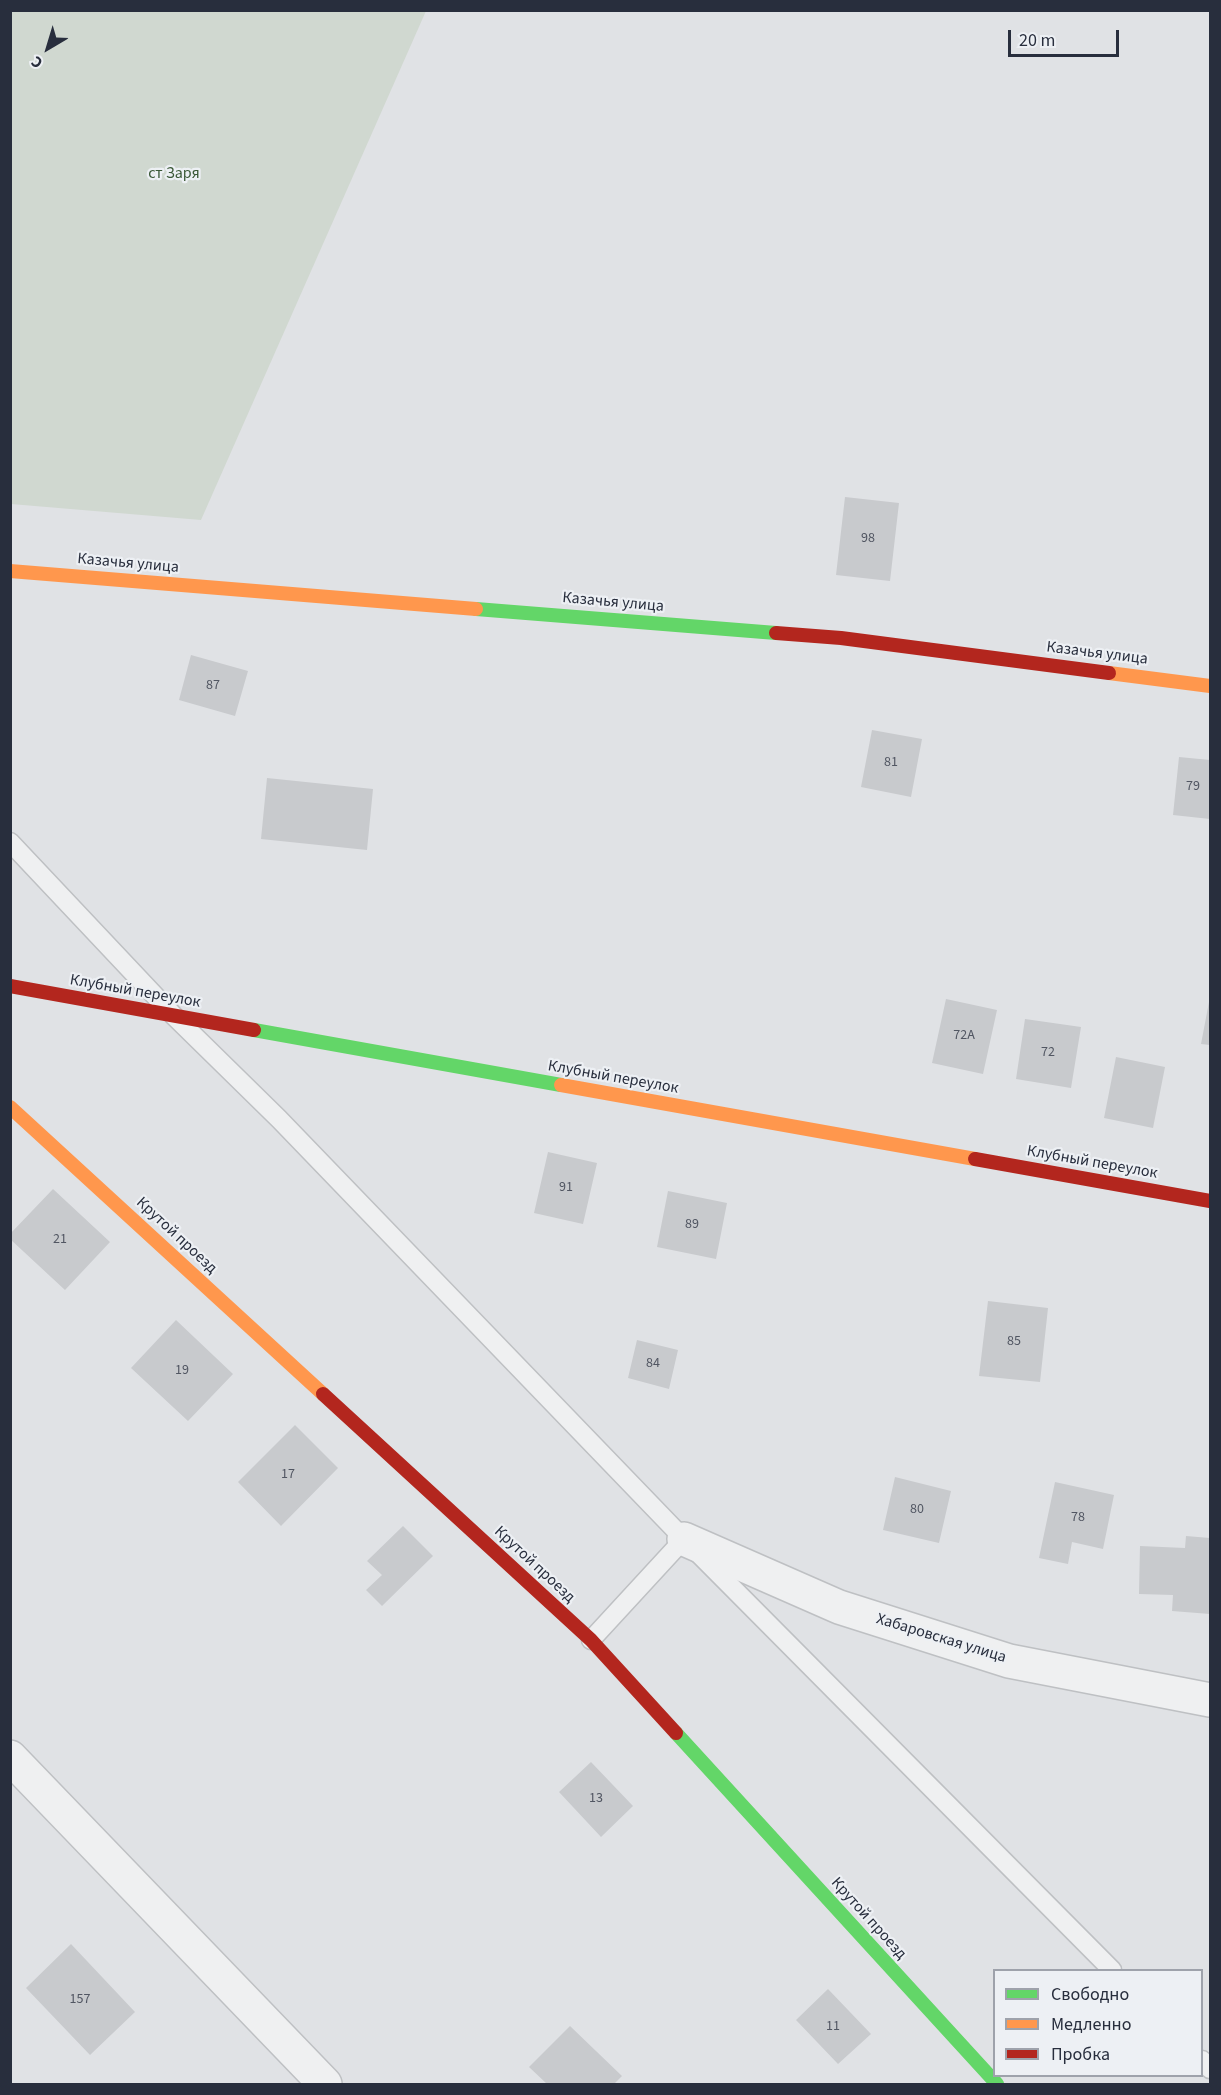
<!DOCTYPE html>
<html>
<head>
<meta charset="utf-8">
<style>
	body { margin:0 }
	#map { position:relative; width:1221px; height:2095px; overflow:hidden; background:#e0e2e5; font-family:"Source Sans 3",sans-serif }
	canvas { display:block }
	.frame { position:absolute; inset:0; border:12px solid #282e3d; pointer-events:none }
	.legend { position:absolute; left:993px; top:1969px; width:210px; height:108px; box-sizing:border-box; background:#edf0f4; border:2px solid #9ea2ab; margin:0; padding:8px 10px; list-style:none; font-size:18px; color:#282e3d }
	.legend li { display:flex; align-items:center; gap:12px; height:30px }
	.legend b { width:30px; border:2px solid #9ea2ab }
	.north { position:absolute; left:18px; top:18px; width:60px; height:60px; -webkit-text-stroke:4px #edf0f4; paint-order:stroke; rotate:218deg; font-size:16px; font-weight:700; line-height:24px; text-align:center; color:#282e3d }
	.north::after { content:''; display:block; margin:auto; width:21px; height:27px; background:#282e3d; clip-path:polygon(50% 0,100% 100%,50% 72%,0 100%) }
	.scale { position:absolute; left:1008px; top:30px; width:111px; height:27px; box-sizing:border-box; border:3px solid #282e3d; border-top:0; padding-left:8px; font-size:18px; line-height:21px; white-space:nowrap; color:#282e3d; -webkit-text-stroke:4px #edf0f4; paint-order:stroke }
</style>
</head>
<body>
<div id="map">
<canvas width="1221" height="2095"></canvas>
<div class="frame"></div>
<ul class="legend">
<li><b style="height:8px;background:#63d668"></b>Свободно</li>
<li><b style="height:8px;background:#ff974d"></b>Медленно</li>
<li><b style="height:8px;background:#b3261e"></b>Пробка</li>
</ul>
<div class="north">С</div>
<div class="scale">20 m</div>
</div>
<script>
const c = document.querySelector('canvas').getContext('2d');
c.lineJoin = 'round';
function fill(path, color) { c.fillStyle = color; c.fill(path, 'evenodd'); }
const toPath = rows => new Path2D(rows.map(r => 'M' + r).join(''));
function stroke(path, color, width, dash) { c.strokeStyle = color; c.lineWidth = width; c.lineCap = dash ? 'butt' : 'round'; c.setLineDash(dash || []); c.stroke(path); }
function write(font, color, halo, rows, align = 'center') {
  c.font = font + ' "Source Sans 3",sans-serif'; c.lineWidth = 4.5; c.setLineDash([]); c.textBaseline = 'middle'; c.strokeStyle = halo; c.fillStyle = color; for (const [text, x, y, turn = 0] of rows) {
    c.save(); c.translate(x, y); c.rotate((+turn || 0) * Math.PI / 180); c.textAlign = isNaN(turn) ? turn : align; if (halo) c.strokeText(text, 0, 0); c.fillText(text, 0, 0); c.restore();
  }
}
const green = toPath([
	[10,11,426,11,201,520,11,504]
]);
const building = toPath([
	[845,497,899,503,890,581,836,575],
	[191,655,248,671,235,716,179,700],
	[872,730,922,739,911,797,861,787],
	[1179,757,1210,760,1210,819,1173,815],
	[267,778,373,789,367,850,261,839],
	[946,999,997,1010,983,1074,932,1063],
	[1209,1002,1210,1002,1210,1045,1201,1044],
	[1025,1019,1081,1027,1071,1088,1016,1079],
	[1116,1057,1165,1067,1153,1128,1104,1118],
	[548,1152,597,1163,583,1224,534,1213],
	[53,1189,110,1242,65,1290,10,1239,10,1234],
	[668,1191,727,1203,716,1259,657,1247],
	[988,1301,1048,1308,1040,1382,979,1376],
	[176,1320,233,1374,188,1421,131,1368],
	[637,1340,678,1350,669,1389,628,1378],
	[295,1425,338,1468,281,1526,238,1482],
	[895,1477,951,1491,939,1543,883,1530],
	[1055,1482,1114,1495,1103,1549,1072,1542,1068,1564,1039,1558],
	[403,1526,433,1556,382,1606,366,1590,382,1575,367,1561],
	[1186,1536,1210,1538,1210,1614,1172,1611,1173,1595,1139,1594,1140,1546,1185,1548],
	[591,1762,633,1806,601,1837,559,1792],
	[71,1944,135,2012,90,2055,26,1988],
	[828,1989,871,2034,838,2064,796,2020],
	[570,2026,622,2076,614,2084,547,2084,529,2067]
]);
const lane = toPath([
	[10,842,174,1016,279,1119,684,1539],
	[591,1640,684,1539,1112,1970],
	[1202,2060,1210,2069]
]);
const street = toPath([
	[684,1539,839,1607,1009,1661,1210,1700],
	[10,1757,325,2084]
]);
const fast = toPath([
	[476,609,776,633],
	[254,1030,561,1085],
	[676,1733,997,2084]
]);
const slow = toPath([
	[10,571,476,609],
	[1109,673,1210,686],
	[561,1085,975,1159],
	[10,1107,323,1394]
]);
const jam = toPath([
	[776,633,841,638,1109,673],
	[10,986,254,1030],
	[975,1159,1210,1201],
	[323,1394,591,1640,676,1733]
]);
const numberNames = [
	["98",868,539],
	["87",213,686],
	["81",891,763],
	["79",1193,787],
	["72А",964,1036],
	["72",1048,1053],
	["91",566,1188],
	["89",692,1225],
	["21",60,1240],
	["85",1014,1342],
	["84",653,1364],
	["19",182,1371],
	["17",288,1475],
	["80",917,1510],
	["78",1078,1518],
	["13",596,1799],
	["157",80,2000],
	["11",833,2027]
];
const parkNames = [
	["ст Заря",174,174]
];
const streetNames = [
	["Казачья улица",128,564,5],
	["Казачья улица",613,603,5],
	["Казачья улица",1097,654,7],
	["Клубный переулок",135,992,10],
	["Клубный переулок",613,1078,10],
	["Клубный переулок",1092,1163,10],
	["Крутой проезд",176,1236,43],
	["Крутой проезд",534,1565,43],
	["Хабаровская улица",941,1639,17],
	["Крутой проезд",868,1919,48]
];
fill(green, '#d0d8d0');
fill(building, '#c8cacd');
stroke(lane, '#bec0c3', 21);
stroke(street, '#bec0c3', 36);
stroke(lane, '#eff0f1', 18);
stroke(street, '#eff0f1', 33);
stroke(fast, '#63d668', 14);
stroke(slow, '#ff974d', 14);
stroke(jam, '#b3261e', 14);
write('14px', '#515662', null, numberNames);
write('16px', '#3a5836', '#edf0f4', parkNames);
write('16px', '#282e3d', '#edf0f4', streetNames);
</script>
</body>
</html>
